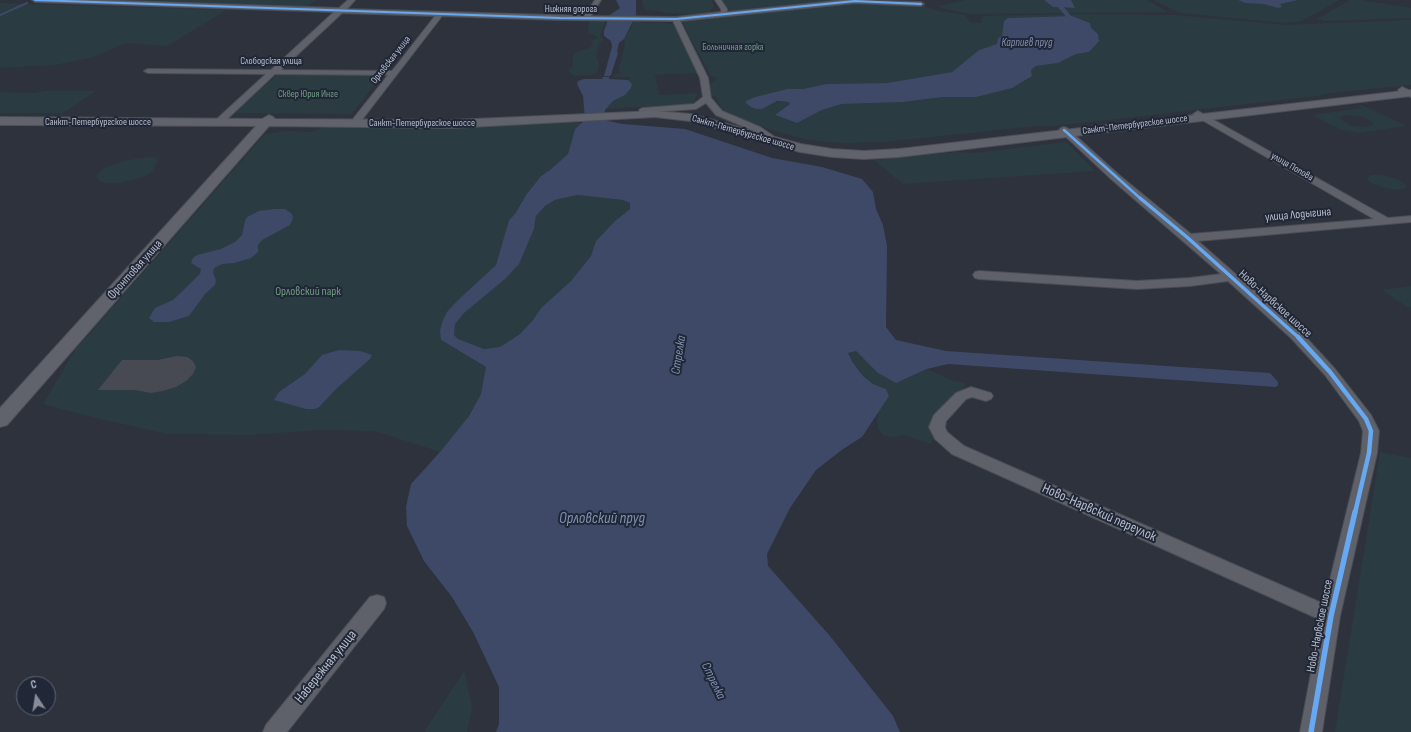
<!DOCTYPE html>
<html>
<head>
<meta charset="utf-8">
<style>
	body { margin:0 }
	#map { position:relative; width:1411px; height:732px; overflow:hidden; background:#2e323c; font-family:"Sofia Sans Condensed",sans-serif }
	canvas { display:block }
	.north { position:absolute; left:16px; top:676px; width:40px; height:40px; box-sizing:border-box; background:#202737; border:1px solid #5d6372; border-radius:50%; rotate:348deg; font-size:11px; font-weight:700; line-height:16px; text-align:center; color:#b9bdcb }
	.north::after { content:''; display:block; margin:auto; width:14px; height:18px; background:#888c99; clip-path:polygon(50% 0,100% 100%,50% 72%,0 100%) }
</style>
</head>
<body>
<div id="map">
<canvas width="1411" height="732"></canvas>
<div class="north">С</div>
</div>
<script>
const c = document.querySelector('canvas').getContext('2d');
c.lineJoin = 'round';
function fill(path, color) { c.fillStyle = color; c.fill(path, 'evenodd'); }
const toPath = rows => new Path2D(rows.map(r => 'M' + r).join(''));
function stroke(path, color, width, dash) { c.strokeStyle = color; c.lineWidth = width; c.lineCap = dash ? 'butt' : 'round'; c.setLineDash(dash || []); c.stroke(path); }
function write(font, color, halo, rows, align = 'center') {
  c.font = font + ' "Sofia Sans Condensed",sans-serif'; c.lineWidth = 4; c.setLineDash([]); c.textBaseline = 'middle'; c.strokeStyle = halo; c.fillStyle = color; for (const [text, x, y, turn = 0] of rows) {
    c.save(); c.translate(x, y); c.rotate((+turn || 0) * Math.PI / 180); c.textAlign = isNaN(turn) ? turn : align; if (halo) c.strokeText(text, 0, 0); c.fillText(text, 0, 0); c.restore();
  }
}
const green = toPath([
	[121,0,317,0,308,6],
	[643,0,711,0,714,6,709,12,704,14,665,13,659,11,645,10,642,3],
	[722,0,847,0,736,10,729,10,725,7],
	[966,0,1044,0,1058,8,1075,8,1071,0,1147,0,1168,12,970,14,948,10,938,6],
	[1154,0,1239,0,1249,3,1263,4,1273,7,1282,3,1298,0,1339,0,1302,21,1285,23,1180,13],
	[1350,0,1361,0,1411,8,1411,18,1325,21,1317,19],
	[858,2,893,3,924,6,938,11,966,15,970,22,981,23,982,16,1074,14,1174,15,1286,25,1411,20,1411,85,1330,93,1317,96,1055,126,1036,126,884,142,846,143,827,142,809,140,778,132,739,118,722,109,716,96,712,96,709,84,714,82,718,78,711,76,683,24,684,22,688,20],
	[1072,16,1089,23,1093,47,1089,52,1076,54,1058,63,1036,66,976,97,943,97,903,102,842,104,822,110,797,123,775,115,790,104,790,102,774,102,755,97,787,89,803,89,826,84,887,83,952,72,979,50,997,44,998,38,1002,36,1008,18],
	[0,3,226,10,168,46,125,43,94,57,55,65,0,68],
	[593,21,605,21,605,23,600,35,603,40,599,43,596,58,599,62,598,70,595,74,589,75,575,76,570,73,568,70,573,67,573,56,577,52,589,48,593,45,591,42,598,37,588,32,589,22],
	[635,21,641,21,641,23,665,23,674,25,697,73,655,75,659,95,698,93,694,102,688,104,606,109,613,101,625,95,628,80,625,80,630,80,630,77,614,77,613,75,623,73,618,71,625,47,624,39],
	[277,75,382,75,351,114,234,113],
	[44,91,96,91,63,113,0,113,0,92,35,93],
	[1356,105,1361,105,1407,126,1358,133,1339,129,1312,115,1362,108],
	[1345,115,1362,117,1371,121,1373,125,1366,127,1350,125,1340,119,1340,117],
	[566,122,583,123,575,129,568,154,550,170,541,176,526,195,515,214,509,220,496,265,458,300,441,340,486,367,481,394,469,416,440,452,375,431,318,430,252,435,167,434,96,418,43,404,75,350,265,134,286,131,311,132,321,128,337,126,450,128],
	[1066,142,1095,171,903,184,874,160,957,152,974,153],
	[149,157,157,158,158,161,151,173,143,177,119,183,108,183,101,182,97,178,96,175,104,168,128,160],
	[1371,175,1383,175,1397,179,1406,185,1406,188,1398,190,1384,188,1371,183,1368,180,1368,177],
	[577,195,623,200,630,203,630,209,615,221,596,241,591,256,571,281,541,308,533,320,520,334,500,347,484,349,458,339,454,335,455,324,464,313,519,264,534,229,536,216,545,206,555,200],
	[1411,286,1411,307,1407,307,1382,290],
	[856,351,862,358,904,380,927,369,953,381,965,383,964,388,948,401,931,426,930,431,933,438,931,444,904,435,892,437,883,435,878,429,877,422,879,410,889,396,886,389,873,384,863,376,853,363,848,353],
	[1380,452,1411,458,1411,732,1335,732],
	[464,671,472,707,467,732,424,732]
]);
const water = toPath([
	[616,0,636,0,636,15,624,39,619,43,617,51,618,53,611,75,610,76,604,76,612,47,611,41,604,36,604,31,610,15,620,8],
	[1044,0,1071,0,1075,8,1053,7],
	[1238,0,1298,0,1280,4,1282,7,1278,8,1263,4,1245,3],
	[1072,16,1090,23,1091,28,1098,34,1099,41,1089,52,1076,54,1058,63,1036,66,1031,70,1032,76,1012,88,976,97,943,97,903,102,842,104,822,110,797,123,775,115,790,104,789,102,777,101,762,109,757,109,751,107,746,103,746,101,755,97,787,89,803,89,826,84,887,83,952,72,979,50,997,44,998,38,1002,36,1004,21,1008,18],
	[603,77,609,77,609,79,628,80,632,84,631,88,625,95,613,101,605,110,604,119,608,121,623,124,685,129,772,158,822,167,862,179,873,192,876,209,883,225,887,246,886,327,896,340,946,351,1270,373,1278,382,1278,385,1276,387,948,364,927,369,896,383,878,373,856,351,848,353,853,363,863,376,873,384,886,389,889,396,862,437,843,449,816,470,790,508,767,554,768,566,830,636,893,716,900,732,496,732,499,724,499,687,473,632,452,597,424,561,407,526,406,507,411,484,440,452,469,416,481,394,486,367,441,340,440,330,443,320,447,312,458,300,496,265,509,220,515,214,526,195,541,176,550,170,568,154,575,129,585,120,583,96,577,84,578,81,584,79,602,79],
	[577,195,623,200,630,203,630,209,615,221,596,241,591,256,571,281,541,308,533,320,520,334,500,347,484,349,458,339,454,335,455,324,464,313,505,279,519,264,534,229,536,216,545,206,555,200],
	[274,209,285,209,292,214,293,218,290,225,262,240,258,245,258,252,251,258,234,263,222,264,214,268,213,273,216,280,215,285,205,294,189,316,169,322,154,322,149,318,155,308,173,300,200,274,201,269,191,263,193,258,197,255,221,249,235,242,242,235,245,221,247,217,259,211],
	[339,350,360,351,372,355,370,359,336,389,319,407,315,409,306,409,274,400,279,392,305,374,322,355]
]);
const stream = toPath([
	[0,15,27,3]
]);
const canal = toPath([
	[1052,0,1058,0,1072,17,1072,19,1068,19,1052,0]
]);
const building = toPath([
	[177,356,187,357,193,361,196,367,193,374,186,381,176,387,163,391,151,393,135,390,98,390,122,360,158,360]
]);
const minor = toPath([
	[32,0,94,0,339,8,348,0,355,0,347,9,584,16,595,0,601,0,591,16,676,17,721,12,721,9,715,0,721,0,727,9,727,12,845,0,921,2,924,4,921,6,855,3,680,21,708,78,711,98,722,111,760,127,772,135,774,137,772,139,769,140,754,131,716,115,706,103,696,109,640,113,639,111,640,109,643,108,694,104,703,97,700,78,673,21,560,20,442,16,361,121,355,121,353,119,388,75,275,74,225,121,222,122,219,121,217,119,219,117,266,74,148,73,144,71,148,69,271,70,334,12,35,2,32,0],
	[342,13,435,16,392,71,281,70,342,13],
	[1402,87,1411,91,1411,97,1399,92,1398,90,1402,87],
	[1198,111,1388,218,1411,216,1411,222,1198,241,1301,332,1335,369,1371,415,1379,431,1377,453,1340,616,1322,732,1300,732,1321,620,952,454,935,439,929,427,934,415,956,393,971,387,991,393,993,396,991,399,986,401,972,397,966,399,946,421,945,427,947,432,964,446,1324,604,1361,453,1363,431,1359,421,1325,375,1291,338,1228,281,1190,286,1137,289,979,279,975,278,973,275,975,272,979,271,1137,281,1190,278,1221,274,1111,179,1061,132,1059,130,1061,128,1064,127,1067,128,1119,175,1191,234,1374,219,1195,116,1193,114,1198,111],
	[377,595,384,597,386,603,384,609,287,732,263,732,266,725,370,597,377,595]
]);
const major = toPath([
	[1411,90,1411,96,899,157,864,159,832,157,800,152,690,121,655,117,452,128,269,126,7,425,0,427,0,408,256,126,0,125,0,117,262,119,269,115,273,117,275,119,452,120,655,111,691,114,801,144,832,149,864,151,899,149,1411,90]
]);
const cyclewayFar4 = toPath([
	[35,0,560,18,676,19,855,1,921,4]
]);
const cyclewayFar3 = toPath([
	[1064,130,1141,199]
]);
const cyclewayFar2 = toPath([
	[1140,198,1188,238,1299,338]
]);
const cyclewayFar1 = toPath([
	[1298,337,1330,372,1366,419,1371,431,1369,453,1355,513]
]);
const cycleway = toPath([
	[1311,732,1331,616,1355,512]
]);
const farStreetnames = [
	["Нижняя дорога",571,9],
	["Орловская улица",391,60,-52],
	["Слободская улица",271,61],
	["Санкт-Петербургское шоссе",98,122],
	["Санкт-Петербургское шоссе",422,123],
	["Санкт-Петербургское шоссе",1135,125,-7],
	["Санкт-Петербургское шоссе",743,133,16],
	["улица Попова",1292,167,30]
];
const farParknames = [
	["Больничная горка",733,47],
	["Сквер Юрия Инге",308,94]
];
const farWaternames = [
	["Карпиев пруд",1027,43]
];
const streetNames = [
	["улица Лодыгина",1298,215,-5],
	["Фронтовая улица",135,270,-48],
	["Ново-Нарвское шоссе",1275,304,42],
	["Ново-Нарвское шоссе",1320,626,-79]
];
const parkNames = [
	["Орловский парк",308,292]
];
const waterNames = [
	["Стрелка",679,355,-81],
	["Стрелка",713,681,64]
];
const nearStreetnames = [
	["Ново-Нарвский переулок",1099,513,24],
	["Набережная улица",326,667,-51]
];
const nearWaternames = [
	["Орловский пруд",602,519]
];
fill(green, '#2b3b42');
fill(water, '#3d4966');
stroke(stream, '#3d4966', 2);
fill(canal, '#3d4966');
fill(building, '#474a52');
stroke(minor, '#4a4d55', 2);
stroke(major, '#4c4f58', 2);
fill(minor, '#5e6169');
fill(major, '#60636b');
stroke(cyclewayFar4, '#66a8f1', 2);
stroke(cyclewayFar3, '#66a8f1', 2.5);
stroke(cyclewayFar2, '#66a8f1', 3.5);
stroke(cyclewayFar1, '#66a8f1', 4.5);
stroke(cycleway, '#66a8f1', 5.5);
write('10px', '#b9bdcb', '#202737', farStreetnames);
write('10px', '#719b80', '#202737', farParknames);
write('italic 11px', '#818fb2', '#202737', farWaternames);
write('12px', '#b9bdcb', '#202737', streetNames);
write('12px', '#719b80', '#202737', parkNames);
write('italic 13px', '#818fb2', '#202737', waterNames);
write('14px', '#b9bdcb', '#202737', nearStreetnames);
write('italic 16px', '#818fb2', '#202737', nearWaternames);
</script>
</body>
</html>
